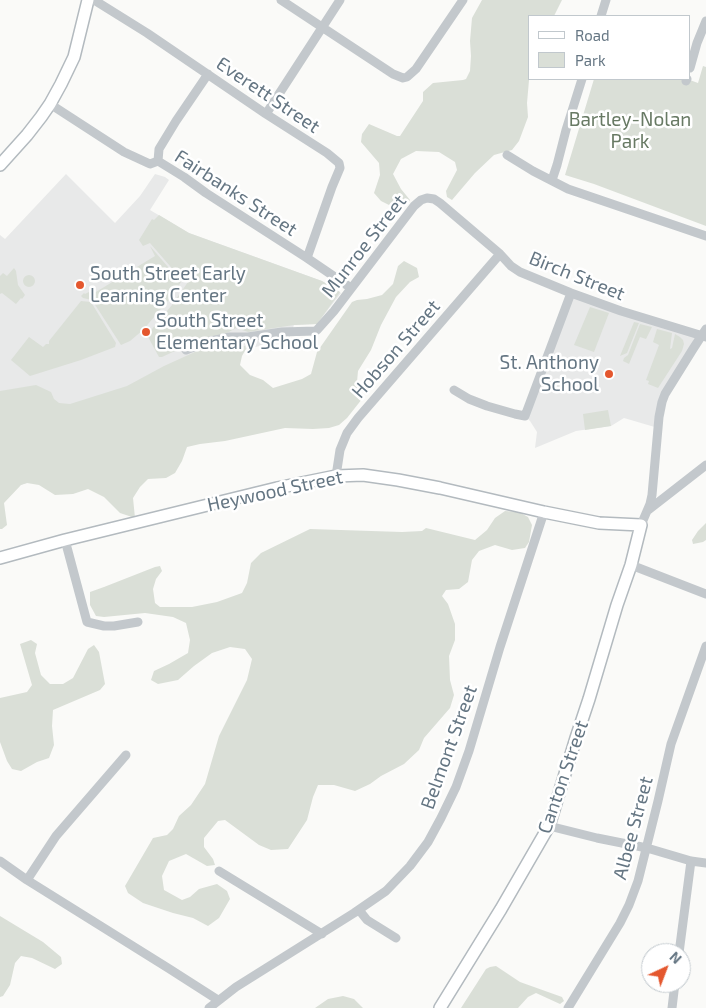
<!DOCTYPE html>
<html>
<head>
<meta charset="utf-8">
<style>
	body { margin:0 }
	#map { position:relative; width:706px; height:1008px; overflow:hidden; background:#fafaf8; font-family:"Exo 2",sans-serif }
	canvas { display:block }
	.legend { position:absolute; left:528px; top:15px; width:162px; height:65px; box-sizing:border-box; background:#fff; border:1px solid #c1c8cd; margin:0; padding:6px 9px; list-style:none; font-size:15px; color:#657683 }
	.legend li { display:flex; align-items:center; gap:10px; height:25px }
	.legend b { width:25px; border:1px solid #c1c8cd }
	.north { position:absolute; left:641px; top:943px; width:50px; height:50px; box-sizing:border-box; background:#fff; border:1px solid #c1c8cd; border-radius:50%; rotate:43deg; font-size:14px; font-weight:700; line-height:20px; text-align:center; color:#657683 }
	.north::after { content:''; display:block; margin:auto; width:18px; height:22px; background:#e4572e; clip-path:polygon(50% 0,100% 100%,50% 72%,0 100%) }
</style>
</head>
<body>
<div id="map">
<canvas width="706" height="1008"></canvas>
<ul class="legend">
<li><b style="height:6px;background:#fff"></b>Road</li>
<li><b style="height:14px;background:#dadfd7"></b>Park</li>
</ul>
<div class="north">N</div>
</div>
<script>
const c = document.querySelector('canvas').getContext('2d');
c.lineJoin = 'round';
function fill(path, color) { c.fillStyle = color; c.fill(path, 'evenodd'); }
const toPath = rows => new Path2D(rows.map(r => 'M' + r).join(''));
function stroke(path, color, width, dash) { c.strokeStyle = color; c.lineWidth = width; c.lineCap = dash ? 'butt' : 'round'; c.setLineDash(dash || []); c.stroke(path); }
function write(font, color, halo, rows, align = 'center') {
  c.font = font + ' "Exo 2",sans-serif'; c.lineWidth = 5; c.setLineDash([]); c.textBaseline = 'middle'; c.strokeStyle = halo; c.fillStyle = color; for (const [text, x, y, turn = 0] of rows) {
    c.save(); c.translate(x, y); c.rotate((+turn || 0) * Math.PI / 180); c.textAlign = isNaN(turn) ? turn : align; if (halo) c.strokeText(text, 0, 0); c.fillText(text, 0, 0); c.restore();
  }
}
const built = toPath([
	[66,174,115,223,140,196,155,174,165,177,169,180,150,210,189,233,322,281,341,293,317,324,294,325,289,339,222,355,27,483,0,491,0,235,5,239],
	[571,293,701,335,665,394,658,428,624,418,611,426,576,431,535,448,537,432,530,421,525,416]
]);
const green = toPath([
	[482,0,562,0,554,16,530,16,530,69,527,103,528,117,519,141,512,150,494,155,475,173,452,200,447,197,446,191,457,170,455,162,439,152,416,151,401,159,393,174,401,189,410,200,407,205,395,208,381,201,374,193,380,175,379,163,361,142,362,134,369,124,397,136,400,136,423,101,423,92,433,83,463,80,466,79,470,71,471,56,470,41,472,18],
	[703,66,706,67,706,226,594,184,565,175,594,79,687,79,698,83],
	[159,215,189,233,322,281,340,292,317,324,294,325,248,332,236,328,227,333,190,344,162,357,159,357,147,335,172,305,188,282,185,279,183,281,150,243,143,246,139,240,152,219,154,220],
	[150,246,181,282,172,296,143,330,130,341,121,345,92,300,83,298,81,296,84,293,85,294,89,292,91,295,155,256],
	[404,261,417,268,419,277,410,282,396,297,381,325,371,350,358,371,357,382,362,399,347,418,339,425,329,428,313,429,285,428,225,441,200,444,187,447,182,461,175,473,166,478,148,479,140,487,133,498,135,518,120,513,104,497,88,489,73,494,55,495,39,485,27,483,21,485,4,503,7,525,2,529,0,529,0,391,36,385,51,392,54,399,59,403,70,404,127,386,164,366,208,346,226,344,245,346,246,349,242,356,240,365,250,375,263,380,273,388,302,379,311,374,317,352,352,302,357,300,367,299,382,295,393,284,398,266],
	[14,268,16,271,18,285,25,295,22,299,21,298,16,304,2,293,0,294,0,276,3,273,7,276],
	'23 281a6 6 0 1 1 12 0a6 6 0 1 1-12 0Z',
	[81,301,91,302,116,343,115,347,81,360,30,376,11,360,29,337,43,347,46,344,49,344,49,341],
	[590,307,609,313,594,352,574,345],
	[634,322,639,323,627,353,620,356],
	[640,324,652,327,646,339,640,337,629,364,623,361,624,358,628,355],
	[657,329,672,333,670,349,672,348,675,334,680,337,683,340,684,344,682,351,658,388,648,384,649,381,646,380,659,345,653,342],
	[608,410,611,426,585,430,583,414],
	[505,511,519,512,528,517,532,525,529,542,525,548,512,550,495,545,479,551,472,560,468,582,459,589,446,590,442,596,448,604,455,624,455,640,449,656,450,680,454,695,450,708,424,738,419,750,404,764,381,776,370,784,355,791,334,785,318,785,313,797,307,820,288,849,271,850,259,845,225,820,218,821,204,838,204,847,213,859,215,865,207,866,186,854,169,861,162,876,164,890,182,900,190,897,199,889,217,884,227,891,230,899,219,918,208,926,193,918,173,913,143,903,128,893,125,886,153,838,167,835,173,829,179,816,191,805,205,784,219,736,247,680,252,659,245,649,230,647,212,653,194,666,178,680,158,684,151,680,154,671,169,664,188,653,190,640,186,623,173,617,145,613,104,617,96,616,90,605,90,592,104,587,155,567,160,566,162,571,156,579,153,589,155,603,160,607,192,607,217,602,242,593,247,583,251,563,261,553,310,529,402,532,422,531,426,528,475,540,487,530,495,518],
	[706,523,706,540,703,542,693,544,692,540,698,531],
	[31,640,37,644,35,653,41,675,50,684,63,684,73,678,88,649,94,645,99,652,105,684,100,690,53,710,52,726,54,745,49,758,37,762,21,771,12,769,7,761,0,742,0,698,27,692,32,685,20,644],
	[0,916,43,942,61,957,62,964,55,969,32,958,21,956,15,963,10,985,3,996,0,997],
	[496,966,520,982,562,997,564,1001,560,1004,536,993,528,997,518,1008,461,1008,486,969,490,967],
	[343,996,354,999,363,1008,315,1008,328,999]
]);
const street = toPath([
	[94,0,147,33,266,114,327,153,339,163,340,168,332,187,307,258],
	[281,0,393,74,403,78,407,77,416,69,463,0],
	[601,16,606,0],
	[690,68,697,43,706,21],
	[686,81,687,79],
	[50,104,124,152,150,164,158,161,184,177,206,193,307,258,351,288],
	[266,114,340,0],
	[507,155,533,171,568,189,706,236],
	[158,161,159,149,176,121,208,74],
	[552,180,557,165,566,130,582,79],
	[186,350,206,342,230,337,248,337,282,332,315,331,317,330,334,311,414,206,421,200,427,198,434,199,440,203,500,254,511,266,520,272,571,293,621,311,706,337],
	[454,390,469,399,487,406,515,414,525,416,571,293],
	[336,476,340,450,347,433,358,418,500,254],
	[647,511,706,465],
	[641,525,650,504,652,495,659,417,662,402,665,394,693,349,706,329],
	[65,540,87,622,104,626,114,626,138,622],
	[631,565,706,594],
	[549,826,597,838,647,848,691,861,706,863],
	[0,861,27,880,168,968,218,1000],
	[219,871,322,934],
	[27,880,56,836,126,755],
	[359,910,367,920,396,938],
	[679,953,691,861],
	[209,1008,236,987,354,913,386,891,410,866,428,842,441,818,456,787,469,751,500,647,544,512],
	[568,1008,620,923,629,905,638,881,658,801,671,744,706,646],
	[672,1008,675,983]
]);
const secondary = toPath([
	[0,165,27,135,41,117,50,104,61,84,74,57,88,0],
	[0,558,65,540,277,488,336,476,363,475,398,480,440,488,544,512,599,523,641,525,631,565,617,605,589,699,576,738,549,826,501,909,440,1008]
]);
const markers = [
	[80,285,5,"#e4572e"],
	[146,332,5,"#e4572e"],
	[609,374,5,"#e4572e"]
];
const streetNames = [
	["Everett Street",268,95,34],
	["Fairbanks Street",236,193,33],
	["Munroe Street",364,246,-52],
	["Birch Street",577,276,22],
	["Hobson Street",396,349,-49],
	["Heywood Street",275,491,-12],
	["Belmont Street",449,747,-70],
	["Canton Street",563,777,-71],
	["Albee Street",633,828,-75]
];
const parkNames = [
	["Bartley-Nolan",630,120],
	["Park",630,142]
];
const poiNames = [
	["South Street Early",90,274],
	["Learning Center",90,296],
	["South Street",156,321],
	["Elementary School",156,343],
	["St. Anthony",599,363,"right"],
	["School",599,385,"right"]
];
fill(built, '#e8e9e9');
fill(green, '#dadfd7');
stroke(secondary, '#b3babf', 14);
stroke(street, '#c3c8cc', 9);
stroke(secondary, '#fff', 11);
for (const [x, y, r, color] of markers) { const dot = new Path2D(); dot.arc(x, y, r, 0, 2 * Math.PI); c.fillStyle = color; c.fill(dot); stroke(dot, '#fff', 2); }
write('19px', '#657683', '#fff', streetNames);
write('19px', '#687a64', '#fff', parkNames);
write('19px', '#657683', '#fff', poiNames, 'left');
</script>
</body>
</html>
